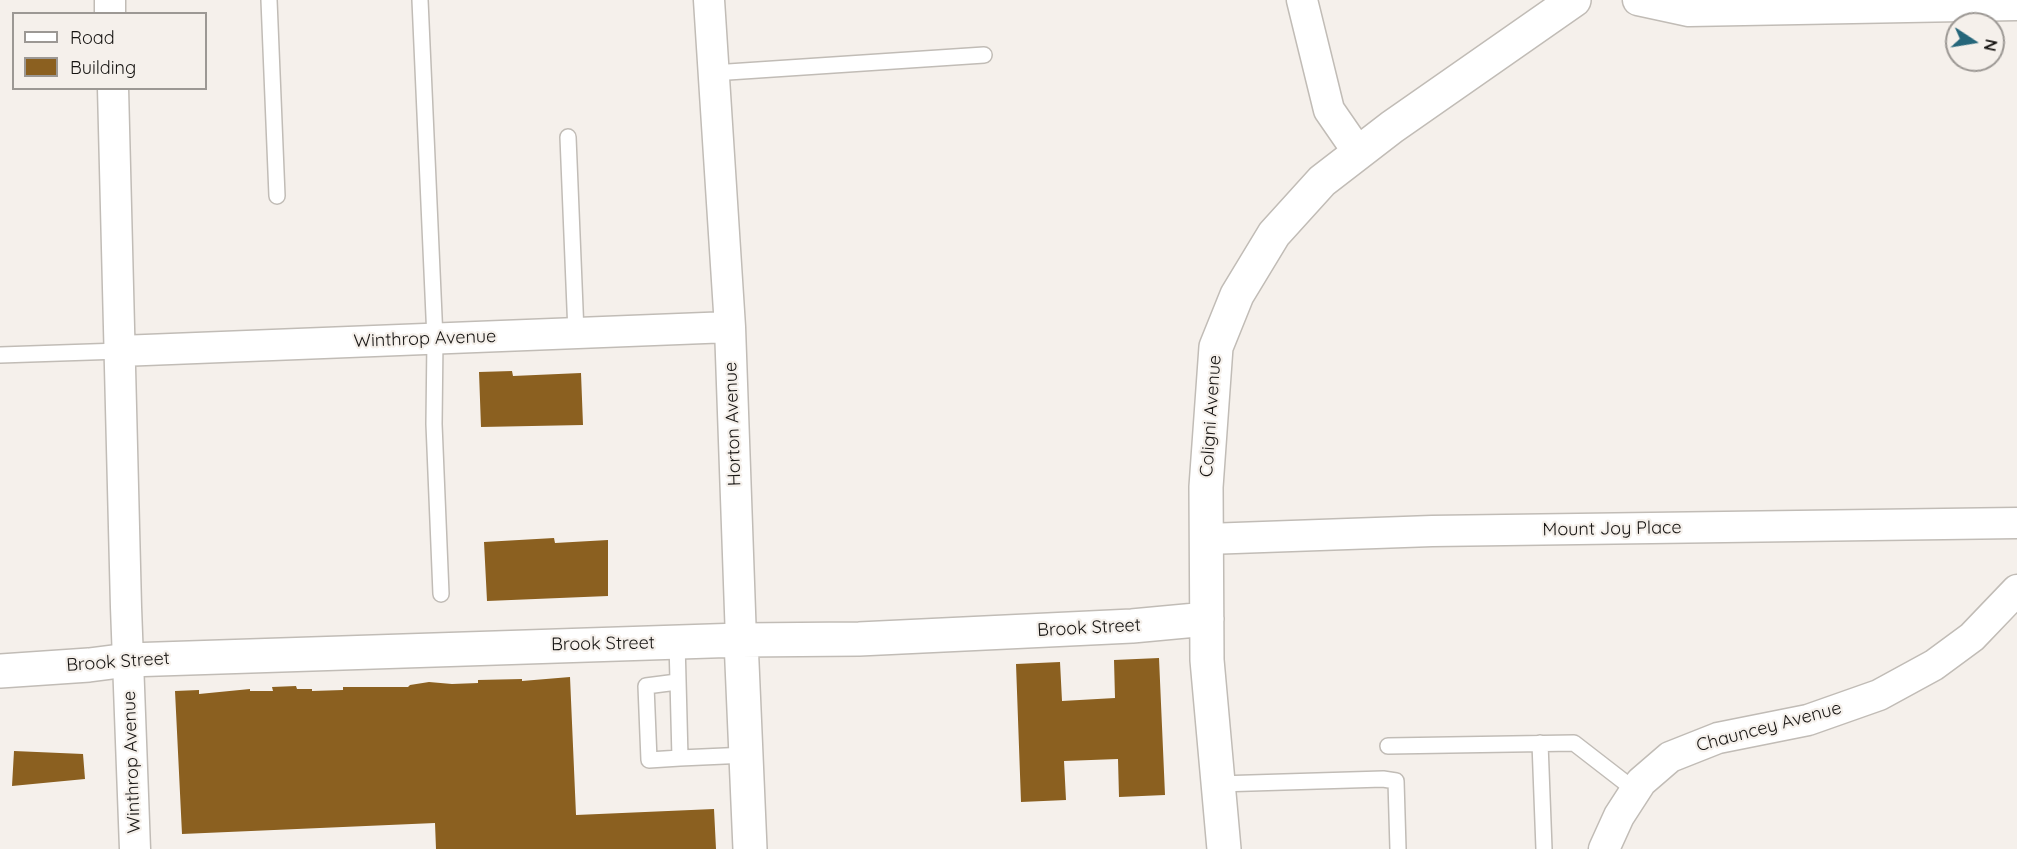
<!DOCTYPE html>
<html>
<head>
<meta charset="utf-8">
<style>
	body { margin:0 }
	#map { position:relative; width:2017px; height:849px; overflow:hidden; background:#f5f0eb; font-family:Quicksand,sans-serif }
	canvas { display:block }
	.legend { position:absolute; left:12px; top:12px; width:195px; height:78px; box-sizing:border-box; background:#f5f0eb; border:2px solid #9c9894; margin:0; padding:8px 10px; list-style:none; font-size:18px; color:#161412 }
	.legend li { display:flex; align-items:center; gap:12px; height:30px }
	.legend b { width:30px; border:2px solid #9c9894 }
	.north { position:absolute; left:1945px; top:12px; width:60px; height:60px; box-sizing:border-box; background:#f5f0eb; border:2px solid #9c9894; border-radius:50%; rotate:102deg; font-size:16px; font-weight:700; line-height:24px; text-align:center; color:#161412 }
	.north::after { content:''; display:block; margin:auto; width:21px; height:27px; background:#25667a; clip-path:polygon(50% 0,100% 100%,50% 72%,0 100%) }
</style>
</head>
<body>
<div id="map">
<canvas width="2017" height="849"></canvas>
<ul class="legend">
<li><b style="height:8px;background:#fff"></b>Road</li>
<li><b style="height:16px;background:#8b6020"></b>Building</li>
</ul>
<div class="north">N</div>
</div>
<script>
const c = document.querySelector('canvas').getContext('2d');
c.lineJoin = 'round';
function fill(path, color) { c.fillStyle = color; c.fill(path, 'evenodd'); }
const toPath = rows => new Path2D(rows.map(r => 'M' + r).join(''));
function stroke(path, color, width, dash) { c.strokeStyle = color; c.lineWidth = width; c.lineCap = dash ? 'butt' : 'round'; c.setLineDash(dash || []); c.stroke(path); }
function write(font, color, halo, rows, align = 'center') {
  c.font = font + ' Quicksand,sans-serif'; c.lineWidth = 4.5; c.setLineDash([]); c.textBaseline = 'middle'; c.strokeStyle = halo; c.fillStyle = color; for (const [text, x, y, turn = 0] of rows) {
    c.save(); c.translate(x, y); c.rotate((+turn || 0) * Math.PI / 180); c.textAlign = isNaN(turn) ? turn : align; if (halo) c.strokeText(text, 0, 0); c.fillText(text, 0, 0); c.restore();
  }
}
const building = toPath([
	[512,371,513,376,581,373,583,425,481,427,479,372],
	[554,538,555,543,608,540,608,596,487,601,484,542],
	[1159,658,1165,795,1119,797,1118,759,1064,761,1066,800,1021,802,1016,664,1060,662,1062,701,1115,698,1114,660],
	[570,677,576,815,714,809,716,849,436,849,435,823,182,834,175,691,199,690,199,694,250,689,250,691,273,691,272,687,296,686,297,689,312,689,312,691,343,690,343,687,408,687,410,685,429,682,452,684,478,683,478,680,522,679,522,681],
	[14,751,83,754,85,779,12,786]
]);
const lane = toPath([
	[269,0,277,196],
	[420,0,435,339,434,424,441,594],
	[713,73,984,55],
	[568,137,576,333],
	[0,355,120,351],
	[677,642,680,758,747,755],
	[677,682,646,686,649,760,680,758],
	[1540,743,1544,849],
	[1388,746,1574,743,1636,791],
	[1218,784,1383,779,1396,781,1398,849]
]);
const street = toPath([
	[110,0,110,14],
	[709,0,730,327,741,640],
	[1302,0,1329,110,1358,152],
	[1638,0,1689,11,2017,5],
	[113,88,126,607,135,849],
	[120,351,730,327],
	[1207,539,1432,531,2017,523],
	[1604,849,1619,816,1641,782,1670,757,1718,738,1808,720,1879,695,1934,665,1972,637,2017,590]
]);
const secondary = toPath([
	[741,640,750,849],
	[0,671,89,665,128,660,741,640,859,639,1132,626,1207,619],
	[1224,849,1207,660,1206,487,1216,347,1237,295,1274,234,1322,181,1392,127,1574,0]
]);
const streetNames = [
	["Winthrop Avenue",425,339,-2],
	["Coligni Avenue",1211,416,-86],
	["Horton Avenue",733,424,-92],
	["Mount Joy Place",1612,529,-1],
	["Brook Street",1089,628,-3],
	["Brook Street",603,644,-1],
	["Brook Street",118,662,-4],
	["Chauncey Avenue",1769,727,-15],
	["Winthrop Avenue",132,762,-92]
];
fill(building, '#8b6020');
stroke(lane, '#c1bcb6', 18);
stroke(street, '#c1bcb6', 33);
stroke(secondary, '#c1bcb6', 36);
stroke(lane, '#fff', 15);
stroke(street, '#fff', 30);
stroke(secondary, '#fff', 33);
write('18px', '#161412', '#f5f0eb', streetNames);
</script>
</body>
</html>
